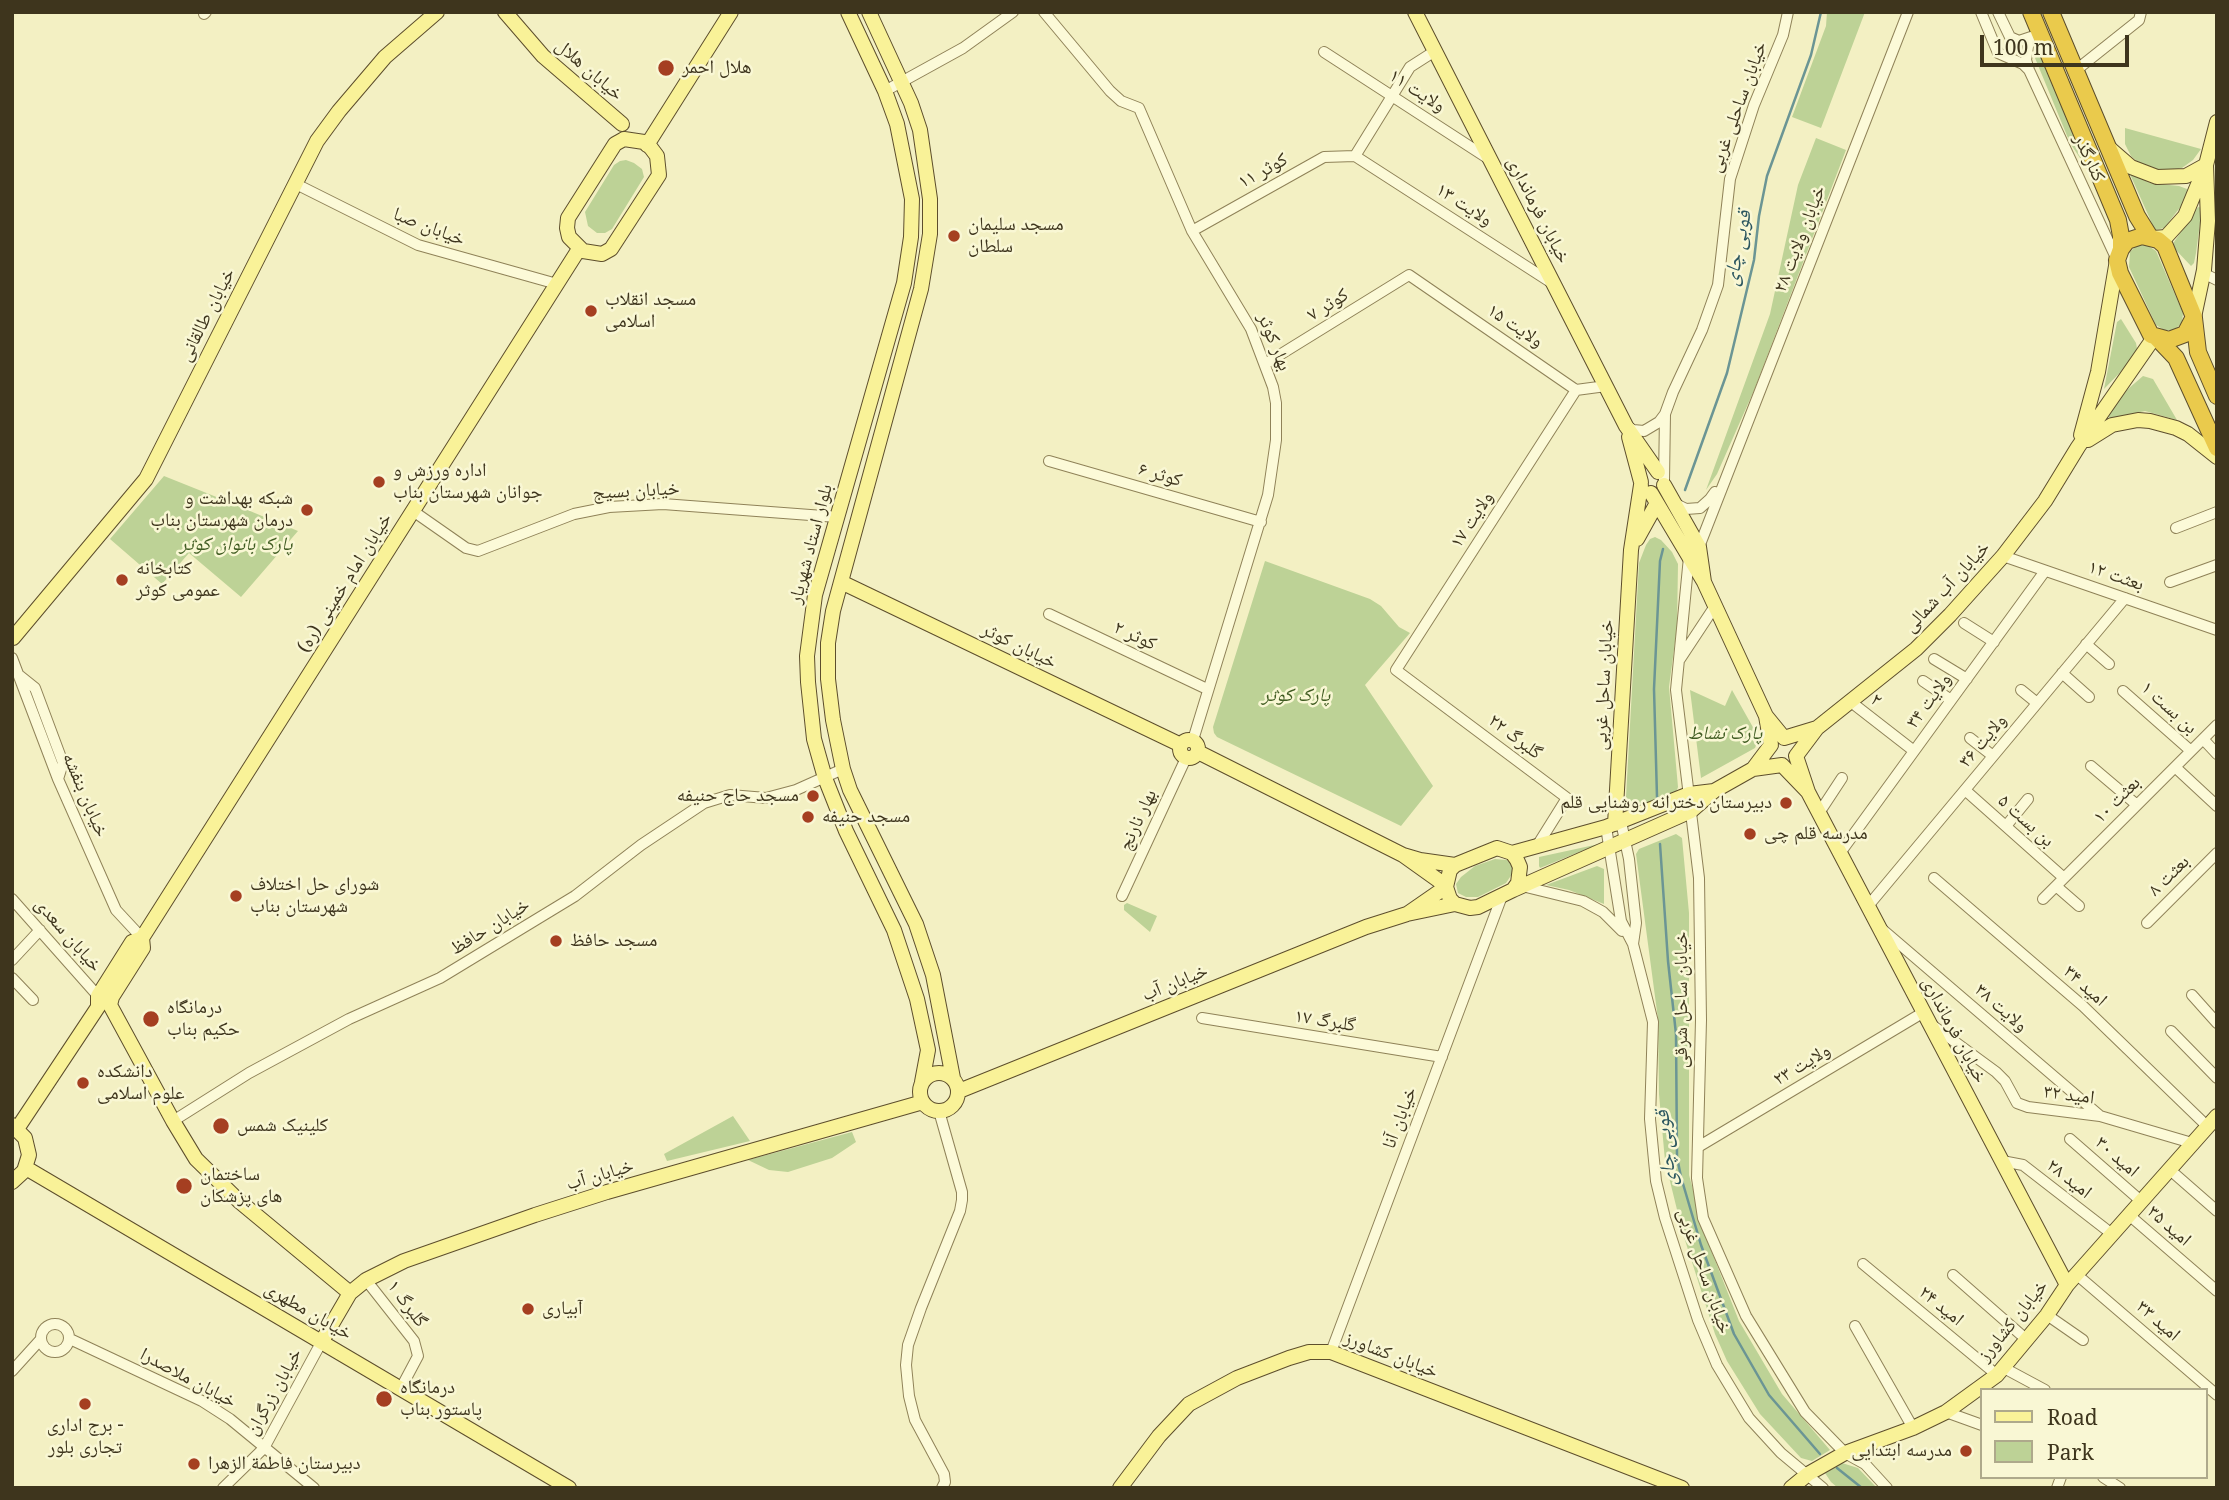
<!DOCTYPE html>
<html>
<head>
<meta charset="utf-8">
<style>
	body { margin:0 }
	#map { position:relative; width:2229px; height:1500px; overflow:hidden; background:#f3f0c3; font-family:"Noto Serif",serif }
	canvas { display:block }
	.frame { position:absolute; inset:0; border:14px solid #3e351d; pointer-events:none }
	.legend { position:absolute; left:1980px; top:1388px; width:228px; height:91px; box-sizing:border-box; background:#f9f7d4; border:2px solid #aea98b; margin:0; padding:9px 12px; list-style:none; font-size:21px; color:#3e351d }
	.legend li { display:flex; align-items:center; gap:14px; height:35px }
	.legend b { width:35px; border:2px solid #aea98b }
	.scale { position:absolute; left:1980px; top:35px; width:149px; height:32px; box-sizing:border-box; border:4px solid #3e351d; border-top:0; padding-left:9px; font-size:21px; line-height:24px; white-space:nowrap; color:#3e351d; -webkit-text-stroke:5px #f9f7d4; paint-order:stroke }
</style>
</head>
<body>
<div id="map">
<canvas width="2229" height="1500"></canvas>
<div class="frame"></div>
<ul class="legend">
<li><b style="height:9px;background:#f9f298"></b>Road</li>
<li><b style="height:19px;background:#bdd296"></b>Park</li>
</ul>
<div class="scale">100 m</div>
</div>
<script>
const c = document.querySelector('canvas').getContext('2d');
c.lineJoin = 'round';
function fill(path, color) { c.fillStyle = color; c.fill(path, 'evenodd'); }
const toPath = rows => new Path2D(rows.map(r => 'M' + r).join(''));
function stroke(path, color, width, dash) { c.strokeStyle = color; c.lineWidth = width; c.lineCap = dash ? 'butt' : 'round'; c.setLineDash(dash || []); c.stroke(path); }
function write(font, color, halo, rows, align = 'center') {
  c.font = font + ' "Noto Serif","Noto Naskh Arabic",serif'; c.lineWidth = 5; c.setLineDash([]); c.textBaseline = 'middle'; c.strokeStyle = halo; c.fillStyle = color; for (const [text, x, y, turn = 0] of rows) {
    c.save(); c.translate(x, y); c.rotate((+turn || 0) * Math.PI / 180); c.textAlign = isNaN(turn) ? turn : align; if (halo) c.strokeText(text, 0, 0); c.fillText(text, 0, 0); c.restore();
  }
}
const green = toPath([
	[1827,12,1865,12,1821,128,1792,117,1826,26],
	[2039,52,2084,159,2082,161,2070,143,2035,58],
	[2125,128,2201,149,2193,160,2182,168,2163,172,2141,165,2131,156,2125,144],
	[1816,138,1846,150,1755,388,1717,474,1706,490,1770,314,1798,185],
	[626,160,634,163,642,169,644,177,612,229,605,233,597,233,588,226,585,212,614,165,620,161],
	[2129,172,2150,183,2179,186,2187,189,2188,192,2182,205,2164,228,2156,230,2154,228],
	[2198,207,2202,208,2196,253,2194,263,2191,266,2174,248,2174,242],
	[2137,245,2147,245,2156,251,2183,313,2182,323,2174,330,2164,330,2156,325,2129,267,2130,252],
	[2121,319,2136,343,2138,354,2104,389,2117,322],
	[2143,376,2153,379,2177,420,2145,411,2109,419,2108,414,2128,389],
	[164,476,214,496,298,531,241,597,189,553,162,584,110,539],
	[1655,537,1661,540,1672,552,1678,564,1677,627,1669,687,1678,787,1676,793,1637,807,1632,806,1626,797,1639,563,1646,545,1650,539],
	[1265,561,1370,599,1381,606,1399,627,1410,633,1365,685,1433,786,1401,826,1217,737,1214,733,1213,727],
	[1690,690,1725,706,1732,690,1759,738,1755,748,1701,778],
	[1676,834,1682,838,1689,913,1689,1175,1707,1240,1739,1321,1782,1394,1830,1450,1812,1461,1801,1458,1760,1414,1727,1361,1715,1334,1683,1234,1665,1161,1659,1094,1658,1019,1636,854,1639,849],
	[1599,844,1540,868,1539,866,1539,857],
	[1495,859,1507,860,1512,866,1512,874,1506,883,1478,897,1466,897,1458,893,1456,884,1461,877,1475,866],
	[1597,866,1604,869,1604,904,1569,890,1546,885],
	[1127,903,1157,916,1150,932,1124,910,1124,905],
	[733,1116,750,1141,667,1161,664,1154],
	[852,1132,856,1142,832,1158,788,1172,769,1170,748,1160],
	[1842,1463,1858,1468,1877,1488,1838,1488,1831,1482,1825,1473]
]);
const stream = toPath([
	[1685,490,1727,373,1754,260,1759,216,1767,176,1811,55,1821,12],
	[1657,797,1654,689,1660,561,1663,549],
	[1660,844,1668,961,1676,1034,1677,1157,1681,1177,1701,1245,1734,1334,1769,1395,1820,1454],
	[1837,1468,1862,1488]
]);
const minor = toPath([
	[1044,12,1110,91,1121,101,1139,108,1192,231,1251,329,1273,387,1276,403,1276,440,1268,495,1193,740],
	[1981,12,1998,53,2023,64,2029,70],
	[1998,12,2010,37,2019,41,2031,37],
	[204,14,206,12],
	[2029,40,2026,60,2029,70,2117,260],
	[1324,52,1489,159],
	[2075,71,2139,20,2141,12],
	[885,91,963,48,1013,12],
	[1355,156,1410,67,1435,51],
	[296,184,418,245,557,284],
	[1192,231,1324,157,1355,156,1552,283],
	[2203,273,2217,280],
	[1265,364,1409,275,1576,390,1606,386],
	[1627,426,1633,430,1644,431,1659,422,1665,414],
	[1049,461,1261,522],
	[1664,481,1665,414,1673,392,1702,330,1718,285,1730,179,1754,105,1783,35,1788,12],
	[1674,503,1686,509,1700,508,1710,499,1715,492],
	[413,511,466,548,478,551,574,514,609,507,663,504,837,517],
	[2176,528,2217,512],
	[2003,556,2217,630],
	[2170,582,2217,565],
	[1049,614,1207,689],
	[1964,623,1994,642],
	[2086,644,2109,664],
	[12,658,58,779,116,910,142,938],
	[1680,659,1715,606],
	[1934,659,1967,679],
	[2062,673,2089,697],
	[20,676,35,688,63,763,58,779],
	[1923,681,1951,700],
	[2021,690,2037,703],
	[2123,691,2191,751],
	[1851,702,1914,751],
	[1970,738,1993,756],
	[2203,739,2217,754],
	[2091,766,2137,805],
	[2175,767,2217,806],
	[1965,790,2064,878],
	[1819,813,1842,778],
	[1621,822,1629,859,1636,923,1633,944],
	[2006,826,2028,799],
	[1606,827,1621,921,1633,944,1653,1022,1650,1119,1656,1181,1665,1218,1698,1320,1717,1365,1749,1418,1781,1453,1823,1488],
	[1537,846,1567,798,1396,670,1576,390],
	[1840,853,2045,571],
	[1934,878,2083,1006,2207,1126],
	[1522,886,1583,901,1603,912,1622,931],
	[2056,886,2079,906],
	[1122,896,1186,758],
	[12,899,98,996],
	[2043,899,2217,725],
	[1868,906,2125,598],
	[2147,923,2217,853],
	[1883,930,2099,1115],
	[12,960,40,930],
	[12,978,33,1000],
	[2192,995,2217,1023],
	[1202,1018,1442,1057],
	[1932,1025,1996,1072,2005,1081,2017,1103,2028,1107,2100,1116,2192,1143],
	[2171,1031,2217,1078],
	[939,1111,962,1192,962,1200,960,1211,921,1308,908,1345,906,1365,909,1396,915,1420,944,1474,945,1482,942,1488],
	[173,1121,249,1073,349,1019,440,978,575,896,641,845,704,803,730,795,766,798,796,790,843,769],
	[2070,1139,2141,1201],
	[1698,1147,1924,1012],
	[2002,1161,2023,1165,2112,1234],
	[2169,1169,2217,1211],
	[2129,1215,2217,1291],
	[1863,1264,1997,1375],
	[2076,1274,2217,1395],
	[1953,1275,2027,1340],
	[366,1280,414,1341,418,1356,401,1388],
	[2047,1315,2083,1340],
	'41 1338a14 14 0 1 1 28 0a14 14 0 1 1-28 0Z',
	[1855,1326,1913,1428],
	[70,1339,202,1401,230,1419,314,1488],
	[1331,1352,1502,896],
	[2004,1368,2045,1390],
	[12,1371,41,1339],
	[1946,1412,1982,1425],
	[2103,1477,2120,1488],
	[223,1488,264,1448,322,1341],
	[1887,1488,1865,1464,1845,1453,1805,1412,1746,1316,1703,1218,1697,1178,1701,1020,1699,878,1676,690,1689,557,1699,547,1908,12],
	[2057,1488,2061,1477]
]);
const major = toPath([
	[505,12,543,56,622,124],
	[848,12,885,91,897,124,912,199,911,237,904,283,815,595,807,656,808,682,814,739,825,778,846,831,894,930,917,999,928,1050,922,1082],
	[869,12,911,103,920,130,930,199,930,234,921,289,833,611,828,643,828,679,833,720,843,769,850,790,916,924,933,975,953,1078],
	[1415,12,1626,426,1658,472],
	[624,139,644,142,651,148,657,156,659,175,611,249,602,254,583,251,569,237,567,228,568,218,615,144,624,139],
	[647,145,731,12],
	[2108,147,2131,167,2157,177,2186,176,2206,165],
	[2153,238,2166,237,2185,216,2206,165,2217,122],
	[2194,317,2204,270,2208,221,2206,165],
	[2081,435,2098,372,2117,260],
	[1629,437,1641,482],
	[2088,440,2112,425,2138,420,2150,421,2176,428,2188,434,2217,457],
	[1651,493,1704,582,1699,547,1664,485],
	[1637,539,1657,503],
	[841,582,1181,745],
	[1704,582,1766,716],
	[13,638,146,479,317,141,339,111,385,57,437,12],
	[1766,716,1784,738,1817,728,1796,756,1808,792,1782,765,1753,769,1771,745,1766,716],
	[1817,728,1916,649,1950,615,2003,556,2045,501,2078,447,2155,336],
	'1180 749a9 9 0 1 1 18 0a9 9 0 1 1-18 0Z',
	[1198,752,1403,855],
	[1714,791,1753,769],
	[1808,792,2067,1285],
	[1615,824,1631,550,1641,485],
	[1497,848,1512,853,1517,860,1520,867,1518,883,1513,890,1478,907,1470,908,1455,904,1450,899,1446,887,1450,870,1455,865,1497,848],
	[1512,853,1606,827,1689,794,1714,791,1691,811,1513,890],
	[1445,885,1403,855,1420,860,1455,865],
	[1446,887,1407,914,1455,904],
	[142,938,143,948,112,997,110,1005,173,1121,196,1159,239,1201,350,1293],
	'920 1092a19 19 0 1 1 38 0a19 19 0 1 1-38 0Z',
	[959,1091,1366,927,1407,914],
	[12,1125,25,1138,29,1155,24,1171,12,1182],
	[17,1129,98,1007,98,996,132,942,142,938,579,249],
	[26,1168,569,1488],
	[322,1341,350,1293,366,1280,404,1261,535,1215,607,1192,923,1102],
	[1120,1488,1159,1436,1189,1404,1237,1378,1289,1358,1309,1352,1331,1352,1682,1488],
	[1791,1488,1808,1474,1845,1453,1913,1428,1946,1412,1997,1375,2047,1315,2067,1285,2217,1116]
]);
const highway = toPath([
	[2031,12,2118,220,2121,236,2121,249,2117,260,2120,273,2151,335,2169,340,2185,334,2194,317,2165,246,2158,240,2142,236,2127,241,2121,249],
	[2051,12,2137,216,2150,237],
	[2194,318,2198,352,2217,396],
	[2155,336,2176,358,2217,448]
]);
const markers = [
	[666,68,9,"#a53f21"],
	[954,236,7,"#a53f21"],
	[591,311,7,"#a53f21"],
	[379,482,7,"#a53f21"],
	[307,510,7,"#a53f21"],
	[122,580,7,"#a53f21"],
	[813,796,7,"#a53f21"],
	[1786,803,7,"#a53f21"],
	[808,817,7,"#a53f21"],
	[1750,834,7,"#a53f21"],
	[236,896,7,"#a53f21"],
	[556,941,7,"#a53f21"],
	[151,1019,9,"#a53f21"],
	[83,1083,7,"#a53f21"],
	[221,1126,9,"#a53f21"],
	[184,1186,9,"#a53f21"],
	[528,1309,7,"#a53f21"],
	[384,1399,9,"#a53f21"],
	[85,1404,7,"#a53f21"],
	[1966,1451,7,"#a53f21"],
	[194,1464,7,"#a53f21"]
];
const poiNames = [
	["هلال احمر",682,68],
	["مسجد سلیمان",968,225],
	["سلطان",968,247],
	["مسجد انقلاب",605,300],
	["اسلامی",605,322],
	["اداره ورزش و",393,471],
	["جوانان شهرستان بناب",393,493],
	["شبکه بهداشت و",293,499,"right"],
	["درمان شهرستان بناب",293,521,"right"],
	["کتابخانه",136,569],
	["عمومی کوثر",136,591],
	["مسجد حاج حنیفه",799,796,"right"],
	["دبیرستان دخترانه روشنایی قلم",1772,803,"right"],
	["مسجد حنیفه",822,817],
	["مدرسه قلم چی",1764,834],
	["شورای حل اختلاف",250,885],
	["شهرستان بناب",250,907],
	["مسجد حافظ",570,941],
	["درمانگاه",167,1008],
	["حکیم بناب",167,1030],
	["دانشکده",97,1072],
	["علوم اسلامی",97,1094],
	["کلینیک شمس",237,1126],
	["ساختمان",200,1175],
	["های پزشکان",200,1197],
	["آبیاری",542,1309],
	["درمانگاه",400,1388],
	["پاستور بناب",400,1410],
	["برج اداری -",85,1426,"center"],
	["تجاری بلور",85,1448,"center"],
	["مدرسه ابتدایی",1952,1451,"right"],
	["دبیرستان فاطمة الزهرا",208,1464]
];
const streetNames = [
	["خیابان هلال",589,70,41],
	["ولایت ۱۱",1417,91,33],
	["خیابان ساحلی غربی",1738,107,-70],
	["کنارگذر",2089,158,65],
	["کوثر ۱۱",1263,171,-29],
	["ولایت ۱۳",1464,205,33],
	["خیابان فرمانداری",1538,210,63],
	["خیابان صبا",429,227,21],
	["خیابان ولایت ۲۸",1800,239,-69],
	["کوثر ۷",1328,305,-32],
	["خیابان طالقانی",207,315,-63],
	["ولایت ۱۵",1515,326,34],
	["بهار کوثر",1274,342,68],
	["کوثر ۶",1160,475,16],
	["خیابان بسیج",636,491,-3],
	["ولایت ۱۷",1472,520,-57],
	["بلوار استاد شهریار",811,544,-75],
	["بعثت ۱۲",2116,576,19],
	["خیابان امام خمینی (ره)",345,583,-58],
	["خیابان آب شمالی",1947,587,-47],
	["کوثر ۲",1135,636,25],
	["خیابان کوثر",1019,646,26],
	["خیابان ساحل غربی",1604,685,-87],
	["۲",1876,700,38],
	["ولایت ۳۴",1929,701,-54],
	["بن بست ۱",2169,708,42],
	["گلبرگ ۲۲",1515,737,37],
	["ولایت ۳۶",1983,741,-50],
	["خیابان بنفشه",85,795,67],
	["بعثت ۱۰",2117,800,-45],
	["بهار نارنج",1138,820,-65],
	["بن بست ۵",2026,821,42],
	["بعثت ۸",2169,876,-45],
	["خیابان حافظ",490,927,-32],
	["خیابان سعدی",68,935,49],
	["خیابان آب",1175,983,-22],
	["امید ۳۴",2085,986,42],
	["خیابان ساحل شرقی",1682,1000,-90],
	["ولایت ۳۸",2001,1008,41],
	["گلبرگ ۱۷",1325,1021,9],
	["خیابان فرمانداری",1954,1030,62],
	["ولایت ۲۳",1802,1065,-31],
	["امید ۳۲",2069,1095,7],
	["خیابان آنا",1400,1118,-69],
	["امید ۳۰",2117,1157,41],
	["خیابان آب",600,1175,-16],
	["امید ۲۸",2069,1179,38],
	["امید ۳۵",2169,1226,41],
	["خیابان ساحل غربی",1704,1271,71],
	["گلبرگ ۱",407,1304,53],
	["امید ۲۴",1941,1306,39],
	["خیابان مطهری",308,1311,30],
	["خیابان کشاورز",2013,1321,-51],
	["امید ۳۳",2158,1321,41],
	["خیابان کشاورز",1391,1355,21],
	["خیابان ملاصدرا",188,1378,28],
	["خیابان زرگران",274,1392,-61]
];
const parkNames = [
	["پارک بانوان کوثر",236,545],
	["پارک کوثر",1296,696],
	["پارک نشاط",1725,734]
];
const waterNames = [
	["قوبی چای",1738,248,-79],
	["قوبی چای",1666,1148,-96]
];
fill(green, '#bdd296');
stroke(stream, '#6b9594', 2.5);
stroke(minor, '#8f8258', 12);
stroke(major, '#5d4e2c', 16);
stroke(highway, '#5d4e2c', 18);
stroke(minor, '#fcfad8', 10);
stroke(major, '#f9f298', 14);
stroke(highway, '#eaca4c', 16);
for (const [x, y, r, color] of markers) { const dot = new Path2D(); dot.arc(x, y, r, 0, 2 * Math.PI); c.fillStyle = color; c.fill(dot); stroke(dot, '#f9f7d4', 2.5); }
write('19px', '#3e351d', '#f9f7d4', poiNames, 'left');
write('19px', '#3e351d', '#f9f7d4', streetNames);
write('italic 19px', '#405c22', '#f9f7d4', parkNames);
write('italic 21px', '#2b565f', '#f9f7d4', waterNames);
</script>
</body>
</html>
